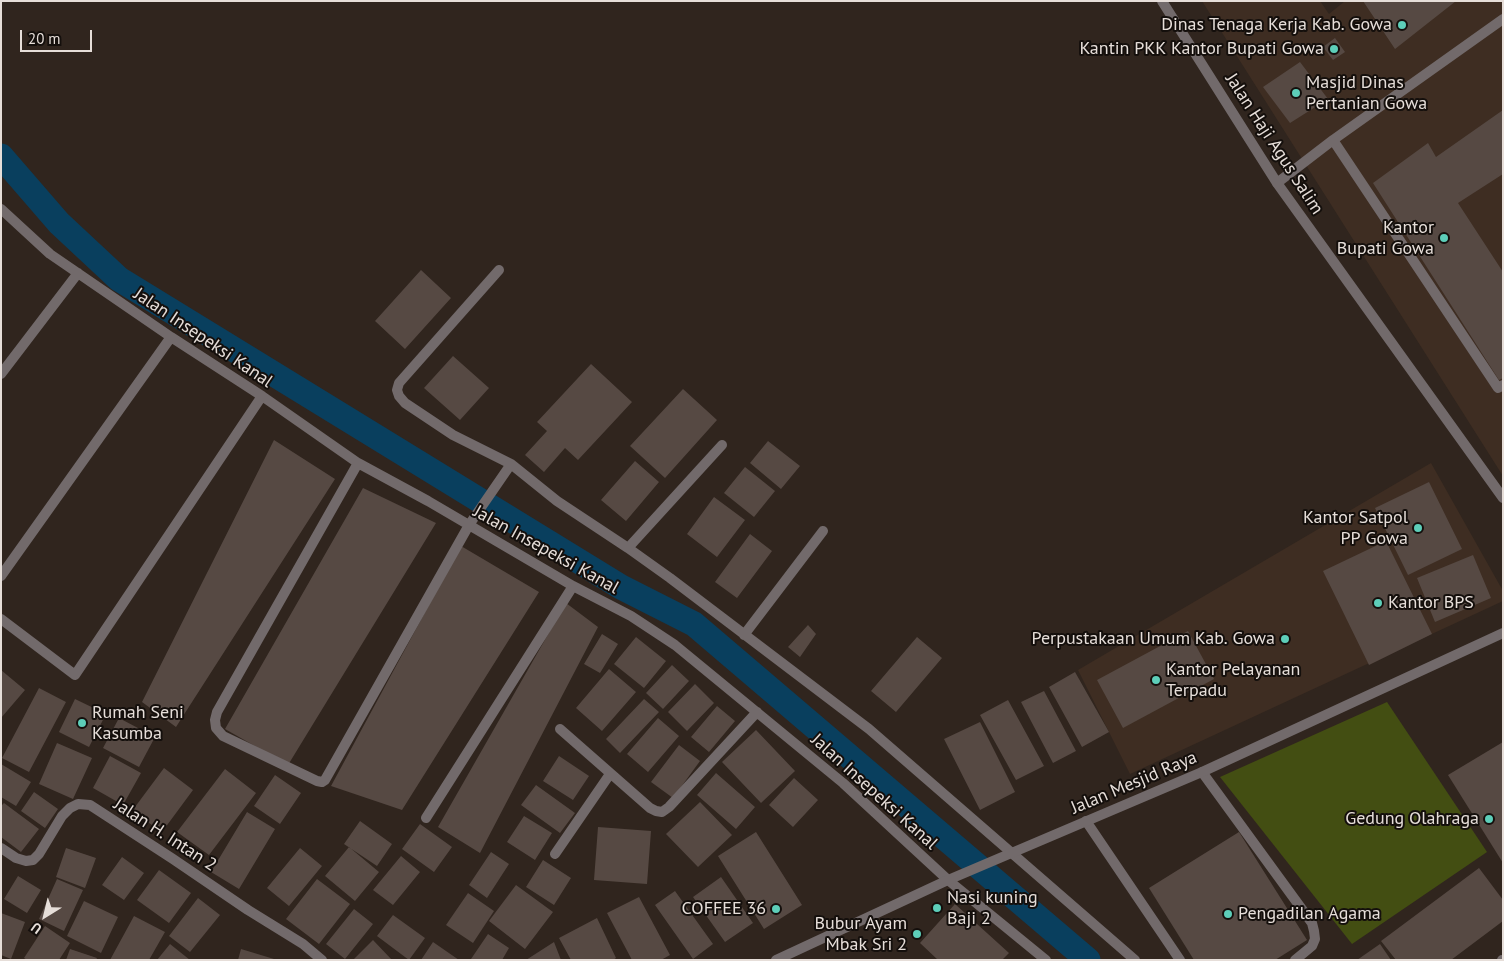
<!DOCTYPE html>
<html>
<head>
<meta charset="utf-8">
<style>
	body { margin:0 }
	#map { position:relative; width:1504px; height:961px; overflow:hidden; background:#30251e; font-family:"PT Sans",sans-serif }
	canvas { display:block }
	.frame { position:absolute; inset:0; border:2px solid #e6ded9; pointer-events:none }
	.north { position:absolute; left:20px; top:891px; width:50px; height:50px; -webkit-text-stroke:4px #140f0c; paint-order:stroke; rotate:216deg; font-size:14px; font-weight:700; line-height:20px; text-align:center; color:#e6ded9 }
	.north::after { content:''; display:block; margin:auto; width:18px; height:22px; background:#e6ded9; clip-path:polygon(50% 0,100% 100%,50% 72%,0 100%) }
	.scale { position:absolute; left:20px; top:30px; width:72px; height:22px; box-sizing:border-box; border:2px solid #e6ded9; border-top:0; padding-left:6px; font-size:15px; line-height:18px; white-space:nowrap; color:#e6ded9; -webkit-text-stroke:4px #140f0c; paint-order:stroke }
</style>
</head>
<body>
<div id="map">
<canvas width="1504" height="961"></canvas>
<div class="frame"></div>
<div class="north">U</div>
<div class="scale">20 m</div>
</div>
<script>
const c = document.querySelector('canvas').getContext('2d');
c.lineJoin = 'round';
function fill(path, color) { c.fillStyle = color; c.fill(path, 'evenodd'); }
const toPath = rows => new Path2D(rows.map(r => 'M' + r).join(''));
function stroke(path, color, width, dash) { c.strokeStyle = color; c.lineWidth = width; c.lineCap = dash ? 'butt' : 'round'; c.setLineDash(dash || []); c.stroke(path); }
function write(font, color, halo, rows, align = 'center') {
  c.font = font + ' "PT Sans",sans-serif'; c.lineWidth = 4; c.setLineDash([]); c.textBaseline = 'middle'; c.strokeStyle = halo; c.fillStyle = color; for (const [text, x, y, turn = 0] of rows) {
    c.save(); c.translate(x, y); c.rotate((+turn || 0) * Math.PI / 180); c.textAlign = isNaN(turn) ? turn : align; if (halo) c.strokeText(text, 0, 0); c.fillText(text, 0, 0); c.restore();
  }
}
const built = toPath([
	[1202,1,1320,1,1329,14,1345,1,1503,1,1503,476],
	[1431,463,1503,591,1503,601,1130,774,1078,670]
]);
const green = toPath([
	[1387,702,1487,852,1352,944,1220,777]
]);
const canal = toPath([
	[1,156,59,223,119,279,621,587,694,624,1088,960]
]);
const building = toPath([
	[1363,1,1456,1,1395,49],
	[1335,38,1345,52,1333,60,1323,47],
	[1300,62,1328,99,1290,123,1263,87],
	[1503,110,1503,174,1458,203,1503,272,1503,378,1499,380,1373,183,1428,143,1436,157],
	[421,270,451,298,405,349,375,321],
	[453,356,489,388,460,420,424,388],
	[591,364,632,402,578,460,565,448,544,472,525,455,547,431,537,422],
	[683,389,717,420,665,478,630,446],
	[274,440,335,479,176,727,142,702],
	[768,441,800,466,781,489,750,463],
	[635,461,659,482,626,521,601,500],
	[745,467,775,491,754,517,724,493],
	[1429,482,1462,549,1408,575,1375,508],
	[363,488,436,523,288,765,225,729],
	[714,497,745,520,717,557,687,534],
	[750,534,772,551,737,598,715,582],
	[1386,541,1432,634,1369,665,1323,571],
	[461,546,539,592,402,810,331,786],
	[1473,555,1491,598,1435,622,1417,578],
	[566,603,598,627,480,853,438,827],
	[808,625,816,634,800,657,788,647],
	[1188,631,1214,679,1123,728,1097,680],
	[602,634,618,644,600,673,584,664],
	[636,637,666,661,644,688,614,664],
	[917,637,942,658,896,712,871,691],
	[672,665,689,681,663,709,646,693],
	[609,669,636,692,602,731,576,708],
	[1,670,25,690,1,718],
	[1075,672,1109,732,1082,747,1049,687],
	[695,684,714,703,687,731,668,712],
	[39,688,66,702,29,772,2,758],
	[1044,691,1076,751,1053,763,1021,702],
	[75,699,106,714,89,747,59,732],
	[644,699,659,712,620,753,606,739],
	[1008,700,1044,766,1016,780,980,715],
	[717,706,735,721,709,752,691,737],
	[119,718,155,737,139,767,103,748],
	[658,718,679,736,648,772,627,754],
	[980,722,1015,792,980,810,944,739],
	[756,730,795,771,761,803,722,762],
	[1503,742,1503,863,1448,775],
	[57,743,92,758,73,799,39,784],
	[679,745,700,761,673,798,651,782],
	[110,756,141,773,123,805,93,788],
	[559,756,589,776,573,800,543,781],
	[1,764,31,782,16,806,1,797],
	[164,768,193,790,162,832,132,811],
	[225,769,256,793,209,855,177,832],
	[716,773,755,807,736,829,697,795],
	[275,775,301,793,280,824,254,806],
	[794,778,818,800,793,827,769,805],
	[536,785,575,813,560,833,521,805],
	[34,792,58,809,45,828,21,811],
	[700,802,732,835,698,867,666,834],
	[4,803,39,829,21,852,1,837,1,806],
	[247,812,275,829,239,889,211,872],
	[524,816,552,833,535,860,507,842],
	[360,821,392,844,377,866,344,844],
	[420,824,452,847,434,872,402,849],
	[598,827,651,831,647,884,594,880],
	[756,832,802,905,764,929,718,856],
	[1239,832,1307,940,1275,960,1194,960,1149,888],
	[349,847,379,872,355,901,325,876],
	[66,848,96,858,85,888,56,877],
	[300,848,322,866,289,906,267,888],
	[491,852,509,864,487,898,469,885],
	[401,856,420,872,393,905,373,890],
	[122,857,144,873,124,900,102,885],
	[543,860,571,878,554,905,526,887],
	[1479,868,1503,900,1503,921,1451,960,1396,960,1381,941],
	[159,870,191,893,169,923,137,900],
	[18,876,41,890,27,913,4,899],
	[721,877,753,923,725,942,693,897],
	[57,879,83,890,64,931,39,919],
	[317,879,350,904,319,944,286,919],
	[516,885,553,912,525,949,489,921],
	[675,891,713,944,693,959,655,905],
	[468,893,494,911,473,943,446,925],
	[639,897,670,955,661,960,632,960,607,913],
	[198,898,220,915,190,952,169,936],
	[84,901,118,917,101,953,67,936],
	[955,904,1009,953,1002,960,938,960,920,943],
	[354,909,373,924,345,959,326,944],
	[1,913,25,922,11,959,1,955],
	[393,915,425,938,409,960,377,936],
	[134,916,165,932,149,960,110,960],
	[597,918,616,958,613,960,571,960,559,938],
	[45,926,70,943,59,960,27,960,24,958],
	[488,934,509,948,502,960,472,960,471,959],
	[373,940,392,960,353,960],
	[433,942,459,960,421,960],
	[554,942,561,960,526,960],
	[170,944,190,960,157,960],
	[1380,944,1391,960,1357,960],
	[70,949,97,958,96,960,66,960],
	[241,949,274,959,274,960,238,960]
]);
const service = toPath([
	[1333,140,1498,388,1503,385],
	[1277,183,1333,140,1503,19],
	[1502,960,1503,960]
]);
const minor = toPath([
	[1,209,50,254,171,337,262,396,358,463,428,501,573,586,631,616,675,645,843,783,948,880,1046,960],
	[499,270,399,383,397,390,399,396,405,403,453,435,511,464,557,501,628,548,670,578,869,729,1135,960],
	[1,374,78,273],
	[358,463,217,712,215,720,216,728,223,736,317,781,322,782,325,780,469,525,511,464],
	[628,548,722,445],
	[1,576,171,337],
	[1,619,75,675,262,396],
	[744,635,823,531],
	[560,729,650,808,656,811,662,812,669,807,757,712],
	[1202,772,1312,923,1314,931,1315,939,1312,946,1295,960],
	[426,818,573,586],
	[1086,821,1180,960],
	[1,848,16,858,26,861,33,860,39,854,62,816,70,808,78,804,90,805,173,859,248,910,303,944,322,960],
	[555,854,610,774]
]);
const tertiary = toPath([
	[1162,1,1277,183,1503,498],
	[776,960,948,880,1202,772,1503,633]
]);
const markers = [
	[1402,25,5,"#5dceb9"],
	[1334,49,5,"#5dceb9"],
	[1296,93,5,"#5dceb9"],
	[1444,238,5,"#5dceb9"],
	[1418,528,5,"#5dceb9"],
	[1378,603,5,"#5dceb9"],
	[1285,639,5,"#5dceb9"],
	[1156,680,5,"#5dceb9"],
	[82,723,5,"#5dceb9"],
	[1489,819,5,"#5dceb9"],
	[937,908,5,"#5dceb9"],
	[776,909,5,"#5dceb9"],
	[1228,914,5,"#5dceb9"],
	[917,934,5,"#5dceb9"]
];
const poiNames = [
	["Dinas Tenaga Kerja Kab. Gowa",1392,25],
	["Kantin PKK Kantor Bupati Gowa",1324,49],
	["Masjid Dinas",1306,83,"left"],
	["Pertanian Gowa",1306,104,"left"],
	["Kantor",1434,228],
	["Bupati Gowa",1434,249],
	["Kantor Satpol",1408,518],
	["PP Gowa",1408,539],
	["Kantor BPS",1388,603,"left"],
	["Perpustakaan Umum Kab. Gowa",1275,639],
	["Kantor Pelayanan",1166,670,"left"],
	["Terpadu",1166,691,"left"],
	["Rumah Seni",92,713,"left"],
	["Kasumba",92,734,"left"],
	["Gedung Olahraga",1479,819],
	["Nasi kuning",947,898,"left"],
	["Baji 2",947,919,"left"],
	["COFFEE 36",766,909],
	["Pengadilan Agama",1238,914,"left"],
	["Bubur Ayam",907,924],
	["Mbak Sri 2",907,945]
];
const streetNames = [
	["Jalan Haji Agus Salim",1274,144,57],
	["Jalan Insepeksi Kanal",203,338,34],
	["Jalan Insepeksi Kanal",546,550,29],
	["Jalan Mesjid Raya",1134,783,-23],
	["Jalan Insepeksi Kanal",874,792,42],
	["Jalan H. Intan 2",165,835,33]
];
fill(built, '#3e2d22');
fill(green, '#434e12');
stroke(canal, '#093f5e', 25);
fill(building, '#564943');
stroke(service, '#726a6b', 10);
stroke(minor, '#726a6b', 10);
stroke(tertiary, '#726a6b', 10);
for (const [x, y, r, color] of markers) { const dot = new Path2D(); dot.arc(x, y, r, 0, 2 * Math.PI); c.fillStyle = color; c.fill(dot); stroke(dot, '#140f0c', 2); }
write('18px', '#e6ded9', '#140f0c', poiNames, 'right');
write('18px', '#e6ded9', '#140f0c', streetNames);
</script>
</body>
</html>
